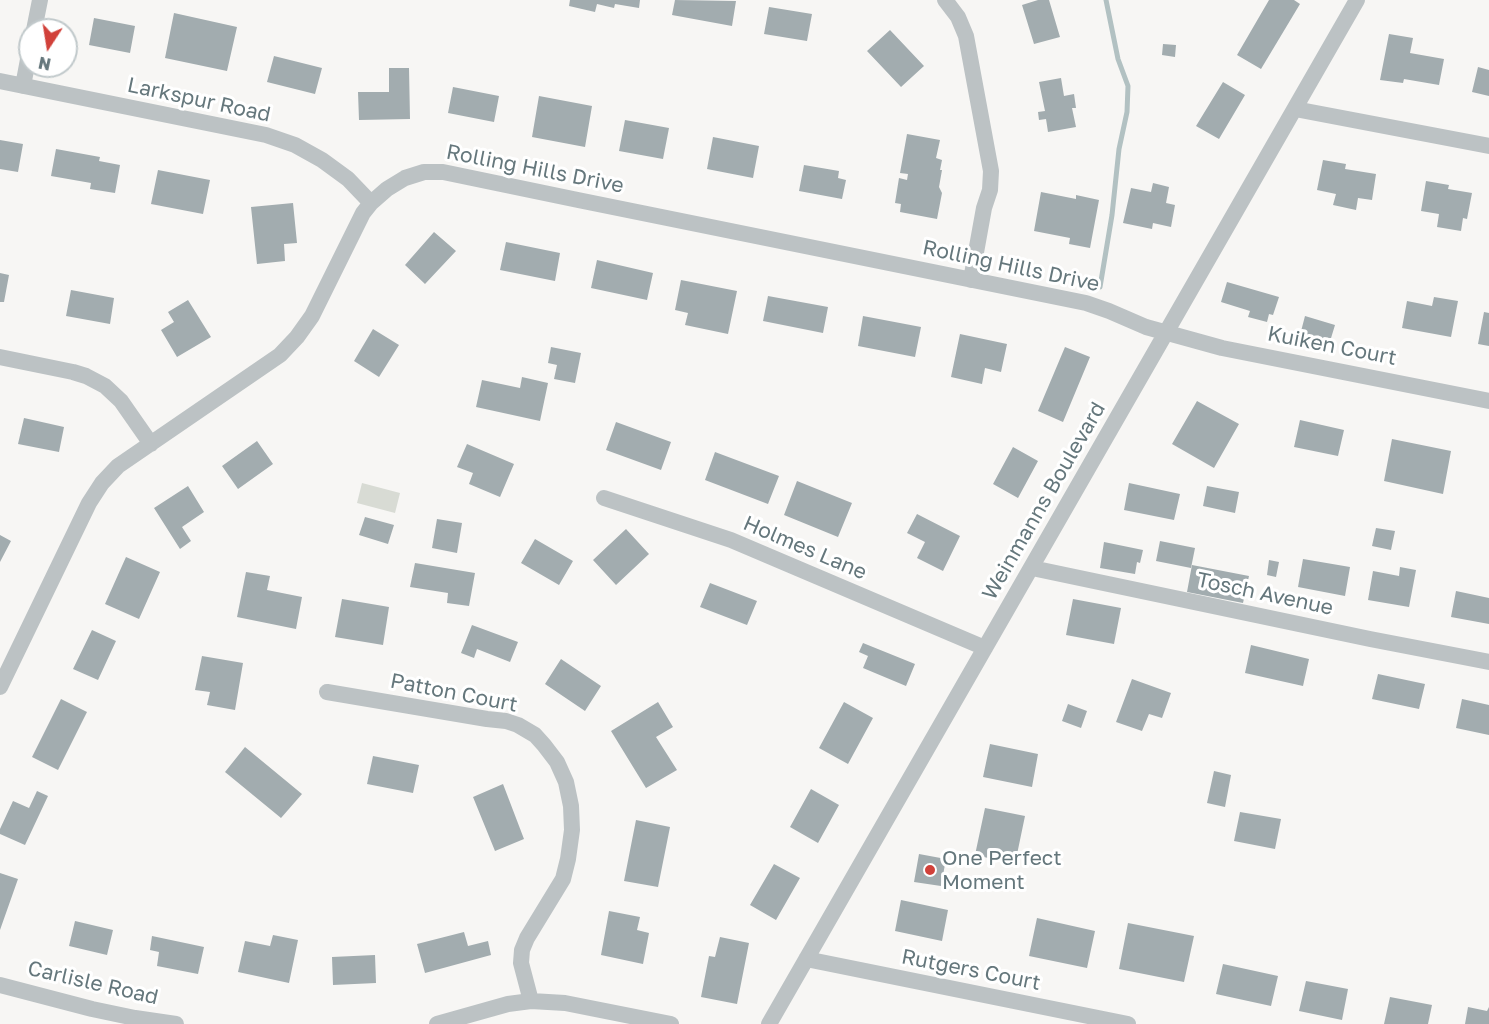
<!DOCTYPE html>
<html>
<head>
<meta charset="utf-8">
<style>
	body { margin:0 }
	#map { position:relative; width:1489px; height:1024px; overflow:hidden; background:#f7f6f4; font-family:"Golos Text",sans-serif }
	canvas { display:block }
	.north { position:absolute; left:18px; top:18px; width:60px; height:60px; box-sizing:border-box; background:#fff; border:2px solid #c1c9cb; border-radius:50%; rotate:192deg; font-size:16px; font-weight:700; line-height:24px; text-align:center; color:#65777c }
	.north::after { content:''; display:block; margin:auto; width:21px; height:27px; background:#d1413a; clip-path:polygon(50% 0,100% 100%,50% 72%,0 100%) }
</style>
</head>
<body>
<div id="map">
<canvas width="1489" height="1024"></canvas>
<div class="north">N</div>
</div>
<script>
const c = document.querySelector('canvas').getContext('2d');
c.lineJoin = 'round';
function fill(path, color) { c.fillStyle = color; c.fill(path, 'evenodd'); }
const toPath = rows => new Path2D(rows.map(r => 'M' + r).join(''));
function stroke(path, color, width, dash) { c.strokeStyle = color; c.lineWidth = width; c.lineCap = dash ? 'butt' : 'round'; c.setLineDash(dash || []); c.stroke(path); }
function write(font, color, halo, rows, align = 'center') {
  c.font = font + ' "Golos Text",sans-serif'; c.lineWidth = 6; c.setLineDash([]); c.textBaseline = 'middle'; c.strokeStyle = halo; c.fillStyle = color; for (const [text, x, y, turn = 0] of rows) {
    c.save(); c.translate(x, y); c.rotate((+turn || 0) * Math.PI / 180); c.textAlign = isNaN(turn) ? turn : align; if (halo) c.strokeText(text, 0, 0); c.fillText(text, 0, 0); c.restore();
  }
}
const green = toPath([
	[362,483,400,493,395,513,357,503]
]);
const stream = toPath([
	[1100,287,1112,215,1119,149,1127,112,1128,86,1118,59,1106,0]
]);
const building = toPath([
	[570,0,640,0,639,8,615,4,614,8,597,4,595,12,569,6],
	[675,0,736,1,732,26,672,15],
	[1038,0,1049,0,1060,37,1034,44,1022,5],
	[1269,0,1294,0,1300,4,1261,69,1237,55],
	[769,7,812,14,807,41,764,34],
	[174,13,237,27,227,71,165,58],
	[94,18,135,26,130,53,89,45],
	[890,30,924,66,901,87,867,51],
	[1389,34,1413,38,1410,53,1444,59,1439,85,1404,79,1403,83,1380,80],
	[1163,44,1176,45,1175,57,1162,55],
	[274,56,322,68,315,94,267,82],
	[1478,67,1489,70,1489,96,1472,92],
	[389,68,409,68,410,119,359,120,358,92,389,92],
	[1061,78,1064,96,1074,94,1076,108,1072,108,1076,127,1048,132,1046,119,1039,120,1038,112,1045,111,1039,82],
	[1223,82,1245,95,1219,139,1196,126],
	[453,87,499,96,494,122,448,113],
	[539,96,592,106,585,147,532,137],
	[625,120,669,128,663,159,619,151],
	[907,134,940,140,936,158,942,160,940,170,942,170,939,187,942,193,937,219,900,212,901,204,895,203,899,178,907,180,908,174,900,173],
	[713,137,759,146,753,178,707,169],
	[0,140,23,144,18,172,0,169],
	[56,149,100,157,99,161,120,165,115,193,90,189,91,183,51,176],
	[1323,160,1346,164,1345,169,1376,174,1372,200,1358,198,1356,210,1333,205,1336,194,1317,190],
	[804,165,839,171,838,178,846,180,842,199,799,191],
	[158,170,210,180,203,214,151,204],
	[1426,181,1449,185,1448,189,1472,193,1467,219,1463,218,1461,231,1437,227,1439,214,1421,211],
	[1153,183,1169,187,1166,203,1175,205,1171,227,1153,223,1152,229,1123,223,1131,188,1151,192],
	[1041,192,1076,199,1076,195,1099,200,1090,248,1069,244,1070,238,1034,231],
	[293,203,297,243,284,244,285,261,257,264,251,207],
	[434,232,456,251,425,284,405,265],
	[506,242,560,253,555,281,500,270],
	[597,260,653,273,647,300,591,288],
	[0,273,9,275,4,302,0,302],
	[681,280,737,291,728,334,685,325,688,313,675,310],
	[1227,282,1279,297,1273,315,1269,314,1267,322,1248,317,1250,311,1221,302],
	[71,290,114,298,110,324,66,316],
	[768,296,828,307,823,333,763,321],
	[1434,297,1458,301,1451,337,1402,328,1407,301,1432,306],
	[188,300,211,337,177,357,161,330,174,322,168,312],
	[1484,312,1489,313,1489,346,1478,344],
	[863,316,921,327,915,357,858,346],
	[1305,316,1335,325,1328,348,1299,339],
	[373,329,399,345,379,377,354,361],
	[960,334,1007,344,1001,372,985,368,982,384,951,377],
	[551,347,581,353,575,383,554,379,557,365,548,363],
	[1065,347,1090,357,1063,422,1038,411],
	[522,377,548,383,540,421,476,407,482,380,520,388],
	[1197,401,1239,424,1214,468,1172,444],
	[24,418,64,427,59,452,18,444],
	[1300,420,1344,430,1338,456,1294,447],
	[616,422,671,442,661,470,606,450],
	[1392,439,1451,451,1443,494,1384,481],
	[257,441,273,464,238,489,222,466],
	[467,444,514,464,500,497,469,484,473,473,457,467],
	[1013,447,1038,461,1018,498,993,484],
	[715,452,779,476,768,504,705,480],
	[797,481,852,503,838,537,784,515],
	[1129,483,1180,494,1174,520,1124,510],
	[188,486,204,512,182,527,191,541,180,549,154,508],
	[1207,486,1239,492,1235,513,1203,506],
	[917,514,960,536,943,571,917,558,925,542,907,533],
	[365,517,394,525,388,544,359,535],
	[437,519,462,523,457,553,432,548],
	[1376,528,1395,531,1391,550,1372,546],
	[626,529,649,554,616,585,593,560],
	[0,535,11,541,0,562],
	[535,539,573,561,559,585,521,563],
	[1160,541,1195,548,1191,568,1156,561],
	[1104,542,1143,550,1140,563,1137,562,1135,574,1100,568],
	[126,557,160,572,139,619,105,604],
	[1303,559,1350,567,1345,596,1298,587],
	[1269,560,1279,562,1276,577,1267,575],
	[415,563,475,573,469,606,447,603,448,593,410,587],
	[1192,565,1249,576,1243,603,1187,592],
	[1400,567,1416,570,1409,607,1368,600,1373,571,1399,576],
	[246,572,270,576,267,590,302,597,296,629,237,617],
	[710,583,757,601,747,625,700,607],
	[1456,591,1489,598,1489,624,1451,617],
	[342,599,389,607,383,645,335,637],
	[1073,599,1121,608,1114,644,1066,635],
	[472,625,518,642,510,662,477,649,474,658,461,653],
	[92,630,116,641,98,680,73,669],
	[863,643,915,664,906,686,863,668,868,656,859,652],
	[1251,645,1309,659,1303,686,1245,673],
	[202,656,243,663,235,710,207,705,210,692,195,690],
	[561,659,601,686,585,711,545,684],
	[1378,674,1425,684,1419,709,1372,699],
	[1132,679,1171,693,1162,718,1149,714,1142,731,1116,722],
	[61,699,87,712,58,770,32,757],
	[1462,699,1489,705,1489,735,1456,728],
	[658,702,673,727,656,737,677,770,646,788,611,731],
	[844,702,873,718,848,764,819,748],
	[1068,704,1087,711,1081,728,1062,721],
	[990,744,1038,754,1032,787,983,777],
	[245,747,302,794,281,818,225,772],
	[373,756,419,765,413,793,367,784],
	[1214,771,1231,775,1225,807,1207,803],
	[503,784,524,839,495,851,473,797],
	[811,789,839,805,818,843,790,827],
	[37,791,48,796,25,845,0,834,0,829,13,801,29,808],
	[985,808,1025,816,1015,864,975,855],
	[1240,812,1281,819,1275,849,1234,841],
	[636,820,670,827,658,887,624,881],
	[919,854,946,859,941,886,914,882],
	[774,864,800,878,776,920,750,905],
	[0,873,18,879,0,930],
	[901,900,948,910,942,941,895,931],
	[609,911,640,917,637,930,649,933,643,964,601,955],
	[1037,918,1095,931,1087,968,1029,956],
	[75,921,113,930,107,955,69,946],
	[1128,923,1194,936,1184,982,1119,969],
	[464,932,468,946,488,941,491,955,425,973,417,944],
	[273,935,298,940,289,983,238,972,245,941,270,946],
	[152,936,204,947,198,974,157,966,159,952,150,950],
	[720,937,749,943,737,1004,701,997,709,956,715,957],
	[375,955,376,983,333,985,332,957],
	[1223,964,1278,976,1271,1006,1216,994],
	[1306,981,1348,989,1342,1020,1299,1011],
	[1390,997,1432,1005,1428,1024,1384,1024],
	[1468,1007,1487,1011,1489,1007,1489,1024,1465,1024]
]);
const street = toPath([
	[945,0,958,17,966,36,991,171,990,190,984,208,971,280],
	[34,30,40,0],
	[0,81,266,135,295,145,322,160,348,179,371,203],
	[23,86,30,49],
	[1295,109,1489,146],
	[0,357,73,372,86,376,105,386,121,401,151,444],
	[604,498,731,540,985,648],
	[1032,568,1370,639,1489,662],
	[0,687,89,503,102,483,118,466,280,355,297,337,312,316,363,213,371,203,387,189,405,178,424,172,443,172,578,200,1086,303,1109,311,1146,327,1222,348,1489,401],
	[327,692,487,719,506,721,518,725,535,735,544,745,557,762,566,782,571,806,572,830,568,859,563,879,527,938,522,950,521,963,531,1001],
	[806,959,1128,1024],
	[0,985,92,1009,135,1018,176,1024],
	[437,1024,508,1004,531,1001,565,1003,671,1024],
	[769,1024,1357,0]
]);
const markers = [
	[930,870,6,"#d1413a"]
];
const streetNames = [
	["Larkspur Road",199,100,12],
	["Rolling Hills Drive",535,169,11],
	["Rolling Hills Drive",1011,266,12],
	["Kuiken Court",1332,346,11],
	["Weinmanns Boulevard",1044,501,-60],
	["Holmes Lane",805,548,23],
	["Tosch Avenue",1265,594,12],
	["Patton Court",454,693,11],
	["Rutgers Court",971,970,11],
	["Carlisle Road",93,983,13]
];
const poiNames = [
	["One Perfect",942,858],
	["Moment",942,882]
];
fill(green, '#d8dbd4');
stroke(stream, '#b2c1c2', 5);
fill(building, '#a2acaf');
stroke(street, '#bcc2c4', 16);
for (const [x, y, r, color] of markers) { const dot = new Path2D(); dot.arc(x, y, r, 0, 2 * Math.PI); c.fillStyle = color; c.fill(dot); stroke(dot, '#fff', 2); }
write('21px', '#65777c', '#fff', streetNames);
write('21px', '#65777c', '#fff', poiNames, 'left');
</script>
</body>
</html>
